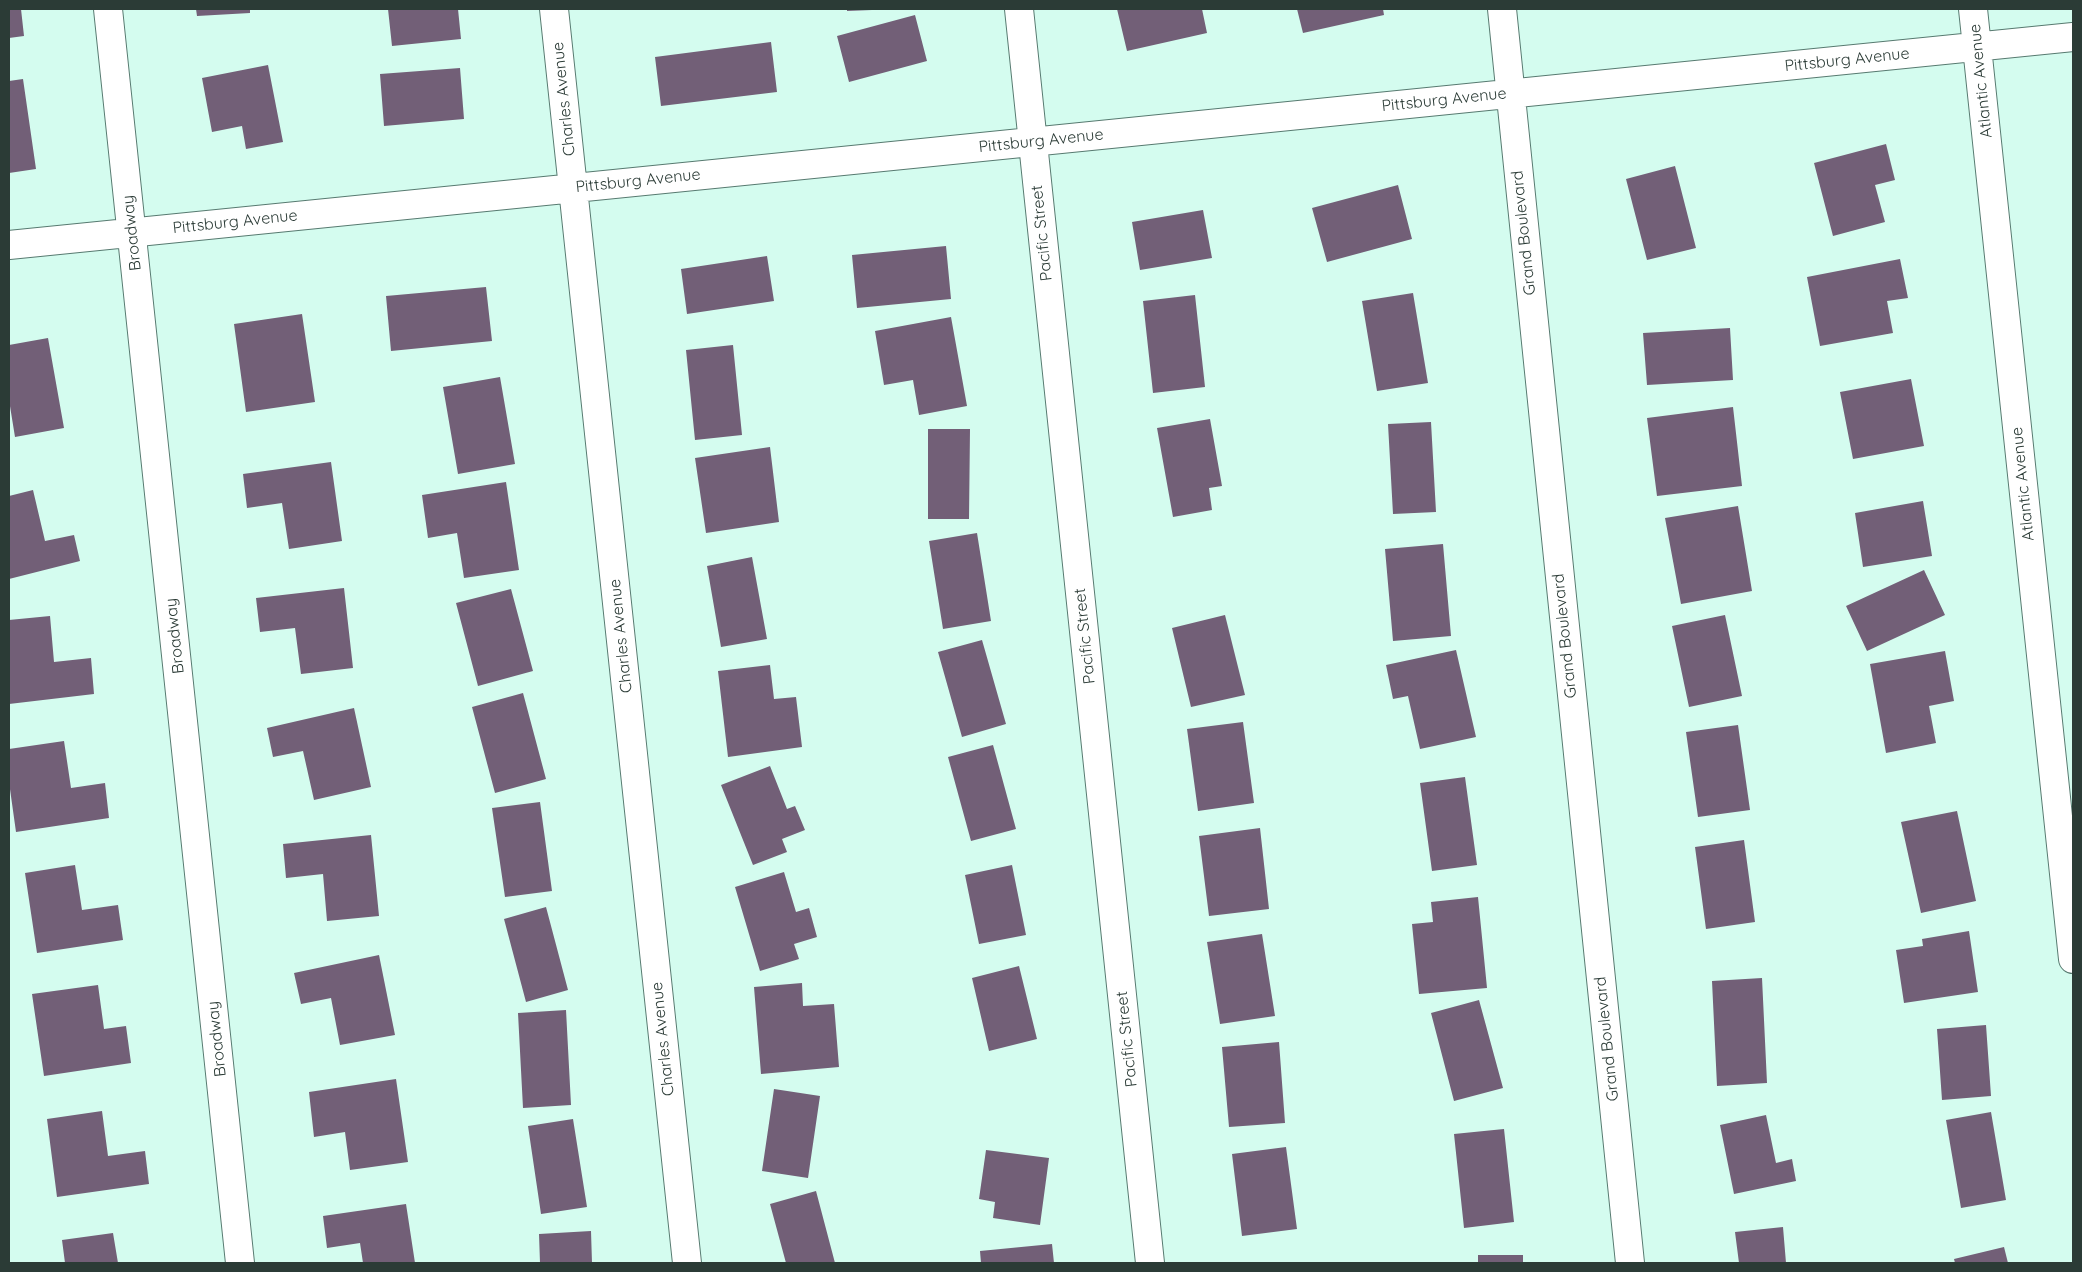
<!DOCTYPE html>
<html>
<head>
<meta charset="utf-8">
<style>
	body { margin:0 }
	#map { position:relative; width:2082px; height:1272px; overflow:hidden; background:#d4fcef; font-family:Quicksand,sans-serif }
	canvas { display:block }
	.frame { position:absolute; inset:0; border:10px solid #2b3b36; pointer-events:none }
</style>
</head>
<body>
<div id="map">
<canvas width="2082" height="1272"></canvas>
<div class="frame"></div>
</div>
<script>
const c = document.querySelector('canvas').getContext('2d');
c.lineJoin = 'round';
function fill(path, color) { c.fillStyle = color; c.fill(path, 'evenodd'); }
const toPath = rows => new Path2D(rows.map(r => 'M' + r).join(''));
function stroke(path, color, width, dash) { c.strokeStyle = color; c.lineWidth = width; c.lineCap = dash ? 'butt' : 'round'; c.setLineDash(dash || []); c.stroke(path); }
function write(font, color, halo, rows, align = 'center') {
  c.font = font + ' Quicksand,sans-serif'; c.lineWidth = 5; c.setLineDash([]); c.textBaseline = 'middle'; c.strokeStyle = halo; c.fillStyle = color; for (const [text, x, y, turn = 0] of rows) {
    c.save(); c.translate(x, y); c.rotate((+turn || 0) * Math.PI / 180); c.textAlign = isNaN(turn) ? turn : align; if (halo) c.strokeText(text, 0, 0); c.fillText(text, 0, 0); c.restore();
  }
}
const building = toPath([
	[9,9,21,9,24,36,9,38],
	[196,9,250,9,250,13,197,16],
	[388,9,458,9,461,39,392,46],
	[847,9,872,9,872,10,847,11],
	[1117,9,1202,9,1207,33,1127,51],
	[1297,9,1383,9,1384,15,1303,33],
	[915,15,927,61,849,82,837,36],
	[771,42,777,92,661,106,655,57],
	[268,65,283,142,246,149,242,126,212,132,202,78],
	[460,68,464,119,384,126,380,74],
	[23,79,36,169,9,173,9,81],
	[1886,144,1895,180,1875,185,1885,222,1833,236,1814,163],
	[1675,166,1696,248,1647,260,1626,179],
	[1398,185,1412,239,1327,262,1312,208],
	[1203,210,1212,258,1140,270,1132,222],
	[946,246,951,299,857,308,852,255],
	[767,256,774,301,687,314,681,269],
	[1900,259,1908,298,1887,301,1893,333,1820,346,1807,277],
	[486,287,492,341,391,351,386,296],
	[1413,293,1428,383,1377,391,1362,301],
	[1195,295,1205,387,1153,393,1143,301],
	[302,314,315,402,246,412,234,324],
	[951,317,967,406,919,415,913,380,884,385,875,331],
	[1730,328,1733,380,1647,385,1643,333],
	[48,338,64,428,15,437,9,400,9,345],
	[733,345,742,435,695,440,686,350],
	[500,377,515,464,458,474,443,387],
	[1911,379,1924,446,1853,459,1840,392],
	[1733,407,1742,486,1657,496,1647,418],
	[1210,419,1222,486,1209,488,1212,510,1173,517,1157,428],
	[1431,422,1436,512,1393,514,1388,424],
	[928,429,970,429,969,519,928,519],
	[770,447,779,522,706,533,695,458],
	[331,462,342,541,289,549,282,503,247,508,243,474],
	[506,482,519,570,464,578,457,533,428,538,422,495],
	[33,490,45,541,74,535,80,561,9,579,9,496],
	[1923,501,1932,556,1863,567,1855,513],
	[1738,506,1752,591,1681,604,1665,518],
	[977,533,991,621,943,629,929,541],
	[1443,544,1451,636,1393,641,1385,549],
	[752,557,767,639,721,647,707,566],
	[1924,570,1945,615,1867,651,1846,606],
	[344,588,353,668,301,674,295,628,260,632,256,598],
	[511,589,533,671,478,686,456,603],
	[1225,615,1245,695,1191,707,1172,628],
	[1725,615,1742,696,1689,707,1672,626],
	[50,616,54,662,91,658,94,694,9,704,9,620],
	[982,640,1006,724,962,737,938,652],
	[1456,650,1476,737,1420,749,1408,696,1393,699,1386,665],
	[1945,651,1954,701,1929,706,1936,743,1886,753,1870,664],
	[770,665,774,699,796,697,802,747,728,757,718,671],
	[523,693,546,779,495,793,472,707],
	[354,708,371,787,314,800,303,751,273,757,267,728],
	[1243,722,1254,803,1198,811,1187,729],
	[1738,725,1750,810,1698,817,1686,732],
	[64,741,71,788,105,783,109,818,16,832,9,782,9,749],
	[993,745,1016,829,971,841,948,757],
	[770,766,787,809,795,806,805,830,782,839,787,852,753,865,721,785],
	[1465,777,1477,865,1432,871,1420,783],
	[540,802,552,891,505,897,492,808],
	[1957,811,1976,901,1921,913,1901,822],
	[1260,828,1269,909,1209,916,1199,836],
	[371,835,379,916,327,921,323,874,286,878,283,844],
	[1744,840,1755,922,1706,929,1695,847],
	[75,865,82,910,118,905,123,940,37,953,25,873],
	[1012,865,1026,935,979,944,965,875],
	[784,872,796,912,809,908,817,937,794,944,799,959,760,971,735,887],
	[1478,897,1487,988,1419,994,1412,924,1433,922,1431,902],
	[546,907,568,990,526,1002,504,919],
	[1969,931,1978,992,1904,1003,1896,950,1923,946,1922,939],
	[1262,934,1275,1016,1220,1024,1207,942],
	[379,955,395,1035,340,1045,331,998,301,1004,294,973],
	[1019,966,1037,1039,989,1051,972,978],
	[1762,978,1767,1083,1717,1086,1712,981],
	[802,983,803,1006,834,1004,839,1067,761,1074,754,987],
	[98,985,104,1029,126,1026,131,1063,44,1076,32,994],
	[1479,1000,1503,1088,1454,1101,1431,1013],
	[566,1010,571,1105,523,1108,518,1013],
	[1986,1025,1991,1096,1942,1100,1937,1029],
	[1279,1042,1285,1123,1229,1127,1222,1047],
	[396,1079,408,1162,350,1170,345,1132,314,1137,309,1092],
	[774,1089,820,1096,808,1178,762,1171],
	[102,1111,108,1156,145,1151,149,1184,57,1197,47,1119],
	[1991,1112,2006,1200,1961,1208,1946,1120],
	[1766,1115,1776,1163,1792,1159,1796,1181,1734,1194,1720,1125],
	[573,1119,587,1207,541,1214,528,1126],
	[1504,1129,1514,1222,1464,1228,1454,1134],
	[1286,1147,1297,1229,1242,1236,1232,1154],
	[986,1150,1049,1158,1040,1225,993,1218,995,1202,979,1199],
	[816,1191,835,1263,786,1263,770,1204],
	[406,1204,415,1263,363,1263,360,1243,327,1248,323,1216],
	[1783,1227,1786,1263,1739,1263,1735,1232],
	[591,1231,592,1263,540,1263,539,1234],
	[113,1233,118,1263,65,1263,62,1240],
	[1052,1244,1054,1263,981,1263,980,1251],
	[2004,1247,2008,1263,1955,1263,1954,1259],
	[1478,1255,1523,1255,1523,1263,1478,1263]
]);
const street = toPath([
	[108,9,240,1263],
	[554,9,687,1263],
	[1019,9,1150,1263],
	[1502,9,1630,1263],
	[1973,9,2073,959],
	[9,245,2073,37]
]);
const streetNames = [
	["Pittsburg Avenue",1847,60,-6],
	["Atlantic Avenue",1981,81,-96],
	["Charles Avenue",564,99,-96],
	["Pittsburg Avenue",1444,100,-6],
	["Pittsburg Avenue",1041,141,-6],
	["Pittsburg Avenue",638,181,-6],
	["Pittsburg Avenue",235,222,-6],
	["Broadway",132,233,-96],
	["Pacific Street",1042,233,-96],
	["Grand Boulevard",1524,233,-96],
	["Atlantic Avenue",2023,484,-96],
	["Broadway",175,636,-96],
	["Charles Avenue",621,636,-96],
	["Pacific Street",1085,636,-96],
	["Grand Boulevard",1565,636,-96],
	["Broadway",217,1039,-96],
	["Charles Avenue",663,1039,-96],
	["Pacific Street",1127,1039,-96],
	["Grand Boulevard",1607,1039,-96]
];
fill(building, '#725f77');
stroke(street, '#577a70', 30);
stroke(street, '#fff', 28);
write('16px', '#2b3b36', '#fff', streetNames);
</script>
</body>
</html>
